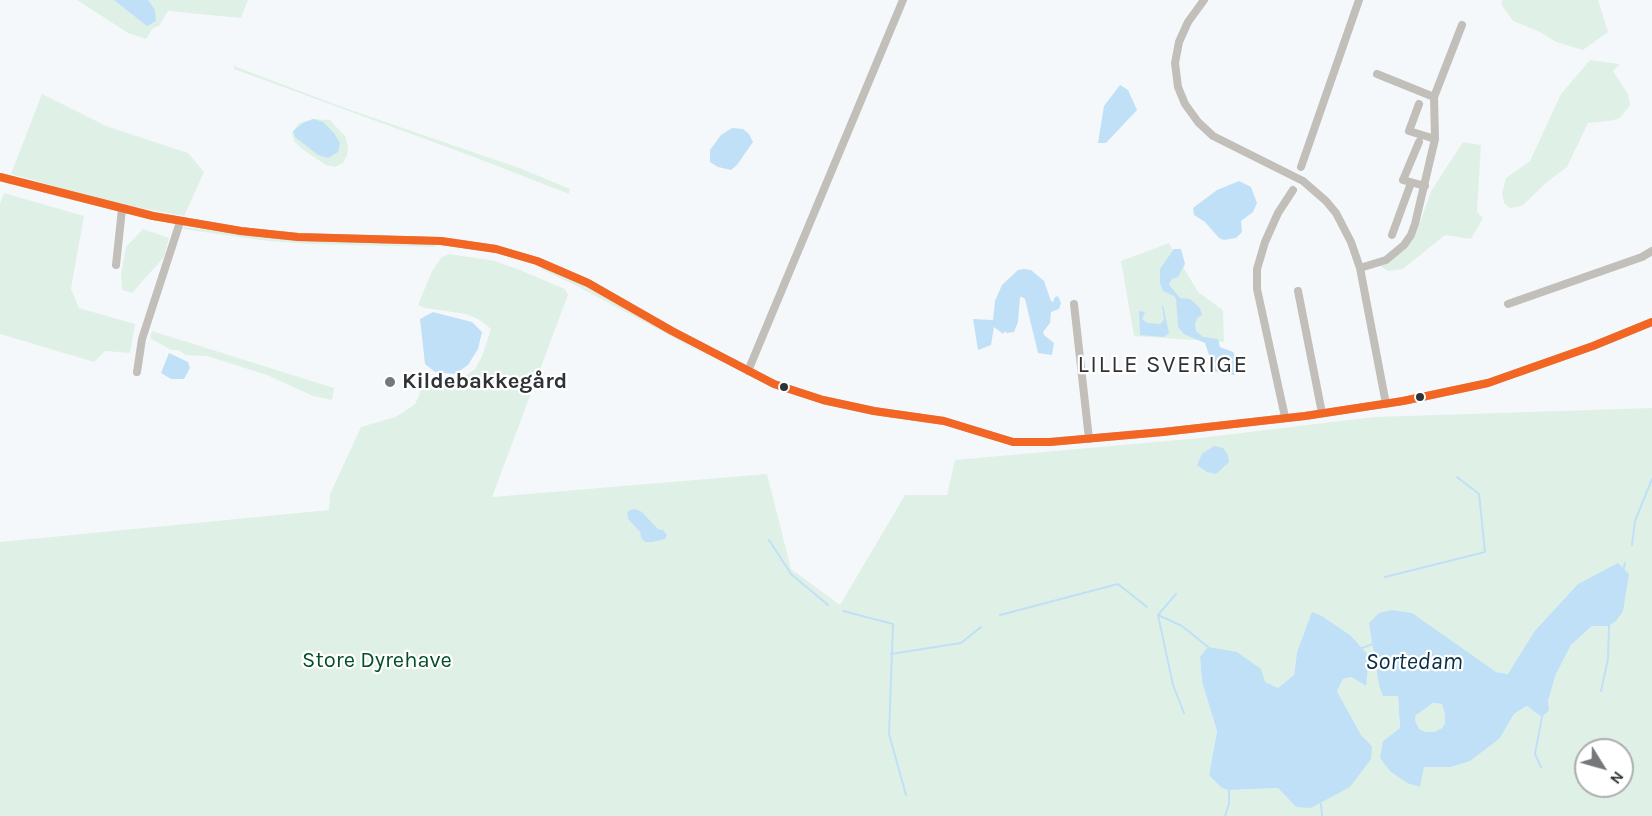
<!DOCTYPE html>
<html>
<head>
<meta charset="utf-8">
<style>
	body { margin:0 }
	#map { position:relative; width:1652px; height:816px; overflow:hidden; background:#f5f8fa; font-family:Karla,sans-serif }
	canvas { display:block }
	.north { position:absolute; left:1574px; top:738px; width:60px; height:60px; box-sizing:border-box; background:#fff; border:2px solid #acadaf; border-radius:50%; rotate:127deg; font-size:16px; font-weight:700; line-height:24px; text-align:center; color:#2f3336 }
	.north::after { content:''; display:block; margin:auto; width:21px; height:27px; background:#74787b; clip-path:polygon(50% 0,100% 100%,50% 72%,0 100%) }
</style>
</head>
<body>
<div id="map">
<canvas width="1652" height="816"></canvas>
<div class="north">N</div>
</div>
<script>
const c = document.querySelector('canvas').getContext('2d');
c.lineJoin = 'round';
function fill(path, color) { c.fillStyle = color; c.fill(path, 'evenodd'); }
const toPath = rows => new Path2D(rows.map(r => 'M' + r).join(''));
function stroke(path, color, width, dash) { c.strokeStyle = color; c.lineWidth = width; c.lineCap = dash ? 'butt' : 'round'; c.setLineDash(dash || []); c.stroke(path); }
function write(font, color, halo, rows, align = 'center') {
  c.font = font + ' Karla,sans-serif'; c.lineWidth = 4.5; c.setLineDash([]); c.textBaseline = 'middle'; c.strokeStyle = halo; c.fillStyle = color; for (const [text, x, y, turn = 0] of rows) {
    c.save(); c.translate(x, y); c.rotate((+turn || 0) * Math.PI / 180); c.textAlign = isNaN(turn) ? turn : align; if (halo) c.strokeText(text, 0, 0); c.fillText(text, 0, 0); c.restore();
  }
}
const green = toPath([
	[77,0,248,0,241,18,168,11,159,26,153,28,146,39,128,33],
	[1502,0,1598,0,1608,32,1583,50,1556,42,1540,32,1513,21,1501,4],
	[1590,60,1620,64,1613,71,1628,94,1630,105,1620,118,1610,121,1588,123,1567,167,1547,182,1522,206,1510,208,1504,203,1502,193,1506,178,1530,161,1561,94],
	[234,66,342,107,522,169,570,189,569,194,474,157,234,69],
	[42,94,106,126,188,153,204,172,184,216,123,205,11,174],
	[313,119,330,120,345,136,348,146,347,155,343,163,335,167,326,165,302,149,294,141,292,133,299,123],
	[1463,142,1481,145,1477,212,1483,218,1471,239,1445,235,1403,269,1388,271,1380,266,1409,244,1416,234,1431,191],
	[4,193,84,216,71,289,79,308,135,324,130,353,105,351,94,362,0,334,0,204],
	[184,227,291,240,433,244,436,247,310,244,268,241,182,229],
	[143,229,169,238,164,257,132,293,122,290,121,275,126,247],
	[1169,243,1198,292,1223,310,1224,342,1134,336,1121,261],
	[449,254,495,261,520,270,565,289,568,295,492,497,767,474,791,569,840,605,905,495,947,495,955,460,1200,438,1374,417,1652,408,1652,816,0,816,0,542,329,510,330,494,361,427,395,417,405,411,415,404,419,396,420,390,431,381,454,381,463,378,475,369,482,356,491,329,480,320,466,314,425,308,418,305,432,271,441,258],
	[642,512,658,529,663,530,664,539,653,542,641,538,640,532,628,519,627,513],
	[1312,613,1322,616,1350,635,1366,686,1351,677,1343,679,1337,691,1361,735,1372,746,1296,807,1278,788,1229,790,1209,775,1217,731,1202,682,1200,657,1278,688,1294,675,1297,652],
	[1616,621,1609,626,1592,626,1571,645,1556,674,1548,701,1528,706,1514,714,1500,738,1451,767,1424,767,1383,741,1400,729,1398,696,1379,685,1379,680,1496,672,1509,674,1534,632],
	[1586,750,1622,750,1622,786,1586,786],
	[542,267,585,286,717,361,577,286,541,269],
	[152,331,334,388,332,400,313,396,267,375,207,356,186,355,178,350,171,350,150,338],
	[1433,703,1442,704,1445,715,1445,723,1442,728,1434,732,1426,732,1419,729,1415,720,1416,714]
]);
const water = toPath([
	[114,0,148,0,155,10,156,21,147,26],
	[1120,85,1128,90,1137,110,1106,143,1098,143,1104,106],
	[313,119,323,122,334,133,340,143,338,152,328,158,318,155,295,137,293,131,303,123],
	[732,128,743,129,749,134,753,142,737,165,731,170,718,167,710,162,710,150,721,135],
	[1239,181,1251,187,1257,203,1253,212,1241,221,1242,232,1236,238,1224,240,1219,238,1205,222,1194,215,1193,208,1217,190],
	[1174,249,1181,249,1185,264,1178,277,1172,279,1169,284,1170,286,1180,298,1190,299,1200,308,1202,315,1197,318,1195,324,1196,331,1203,337,1218,339,1220,347,1233,352,1239,363,1238,372,1234,375,1217,372,1214,370,1205,343,1184,334,1178,327,1176,299,1174,296,1163,291,1160,283,1160,269],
	[1024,269,1031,270,1044,281,1051,301,1053,302,1055,297,1058,296,1061,303,1059,309,1051,312,1050,323,1043,332,1044,335,1054,343,1052,355,1038,353,1025,299,1022,297,1020,297,1018,322,1014,332,1006,333,1005,331,1003,334,994,327,991,345,978,350,973,319,993,320,995,301,1002,285,1018,270],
	[1163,305,1169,333,1164,337,1140,335,1139,311,1145,312,1142,319,1147,323,1160,324,1164,320,1162,306],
	[433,312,472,322,482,332,478,349,468,365,455,374,435,372,425,364,420,319],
	[169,353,188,362,190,368,184,379,171,379,161,373],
	[1214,446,1223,448,1228,455,1229,462,1216,474,1207,472,1197,465,1202,454],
	[635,509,642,512,658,529,663,530,667,535,665,539,653,542,645,542,641,538,640,532,628,519,627,513,630,510],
	[1618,563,1629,574,1623,611,1616,621,1609,626,1592,626,1571,645,1556,674,1548,701,1549,710,1542,717,1527,706,1514,714,1500,738,1470,761,1451,767,1424,767,1420,787,1407,783,1390,771,1380,758,1383,741,1400,728,1398,696,1383,696,1379,685,1369,623,1379,613,1392,610,1412,613,1496,672,1508,674,1534,632,1578,584],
	[1433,703,1442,704,1445,715,1445,723,1442,728,1434,732,1426,732,1419,729,1415,720,1416,715],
	[1312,612,1322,616,1350,635,1369,656,1366,686,1351,677,1343,679,1337,691,1361,735,1372,746,1371,759,1350,787,1311,808,1296,807,1278,788,1229,790,1222,788,1209,775,1217,731,1202,682,1200,657,1208,647,1237,652,1261,669,1265,682,1278,688,1294,675,1297,652]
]);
const stream = toPath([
	[769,540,791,574,828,605],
	[1632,545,1635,521,1652,479],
	[1623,571,1625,563],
	[1385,577,1485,552,1479,494,1457,477],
	[843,611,893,624,889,734,906,795],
	[1000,615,1118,584,1147,607],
	[1158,615,1173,685,1184,713],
	[1158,615,1182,626,1208,647],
	[1158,615,1176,594],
	[1359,649,1373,644],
	[891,654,961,643,981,627],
	[1601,691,1608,659,1609,625],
	[1541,767,1535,754,1542,717],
	[1321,804,1322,816],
	[1225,816,1229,804,1229,790]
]);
const minor = toPath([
	[1204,0,1188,22,1179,42,1175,63,1178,87,1185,104,1198,122,1213,136,1303,181,1326,201,1336,213,1351,242,1360,268,1386,404],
	[1377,74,1434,97],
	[1419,104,1409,131,1435,139],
	[1419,142,1403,180,1425,186],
	[1301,167,1359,0],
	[0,177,153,216,241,231,298,237,441,241,496,249,537,261,588,283,672,331,774,384,823,400,874,411,944,421,1013,442,1050,442,1163,432,1305,416,1403,401,1488,383,1593,346,1652,322],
	[1392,235,1411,183],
	[116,265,122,209],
	[1360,268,1386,260,1404,245,1411,235,1415,224,1435,139,1434,97,1462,25],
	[1298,291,1322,413],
	[1074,304,1089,439],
	[1508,304,1642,257,1652,251],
	[748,371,903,0],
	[137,372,142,339,180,222],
	[1285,417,1257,289,1257,269,1265,242,1278,213,1293,190]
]);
const bus1 = toPath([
	[0,177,153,216,241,231,298,237,441,241,496,249,537,261,588,283,672,331,774,384,823,400,874,411,944,421,1013,442,1050,442,1163,432,1305,416,1403,401,1488,383,1593,346,1652,322]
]);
const markers = [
	[390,382,6,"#74787b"],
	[784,387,5,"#2f3336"],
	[1420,397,5,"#2f3336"]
];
const poiNames = [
	["Kildebakkegård",402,382]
];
const parkNames = [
	["Store Dyrehave",377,661]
];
const neighbourhoodNames = [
	["LILLE SVERIGE",1163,365]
];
const waterNames = [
	["Sortedam",1414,662]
];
fill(green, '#dff1e6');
fill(water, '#c0e0f7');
stroke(stream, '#c0e0f7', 2);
stroke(minor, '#c2bfba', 8);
stroke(bus1, '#f26522', 8);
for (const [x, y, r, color] of markers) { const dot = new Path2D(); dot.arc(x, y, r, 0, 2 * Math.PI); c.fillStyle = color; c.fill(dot); stroke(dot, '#fff', 2); }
write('bold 22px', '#2f3336', '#fff', poiNames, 'left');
write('22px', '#034f27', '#fff', parkNames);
c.letterSpacing = '1.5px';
write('24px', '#2f3336', '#fff', neighbourhoodNames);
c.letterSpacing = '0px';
write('italic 24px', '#092e44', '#fff', waterNames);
</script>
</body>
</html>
